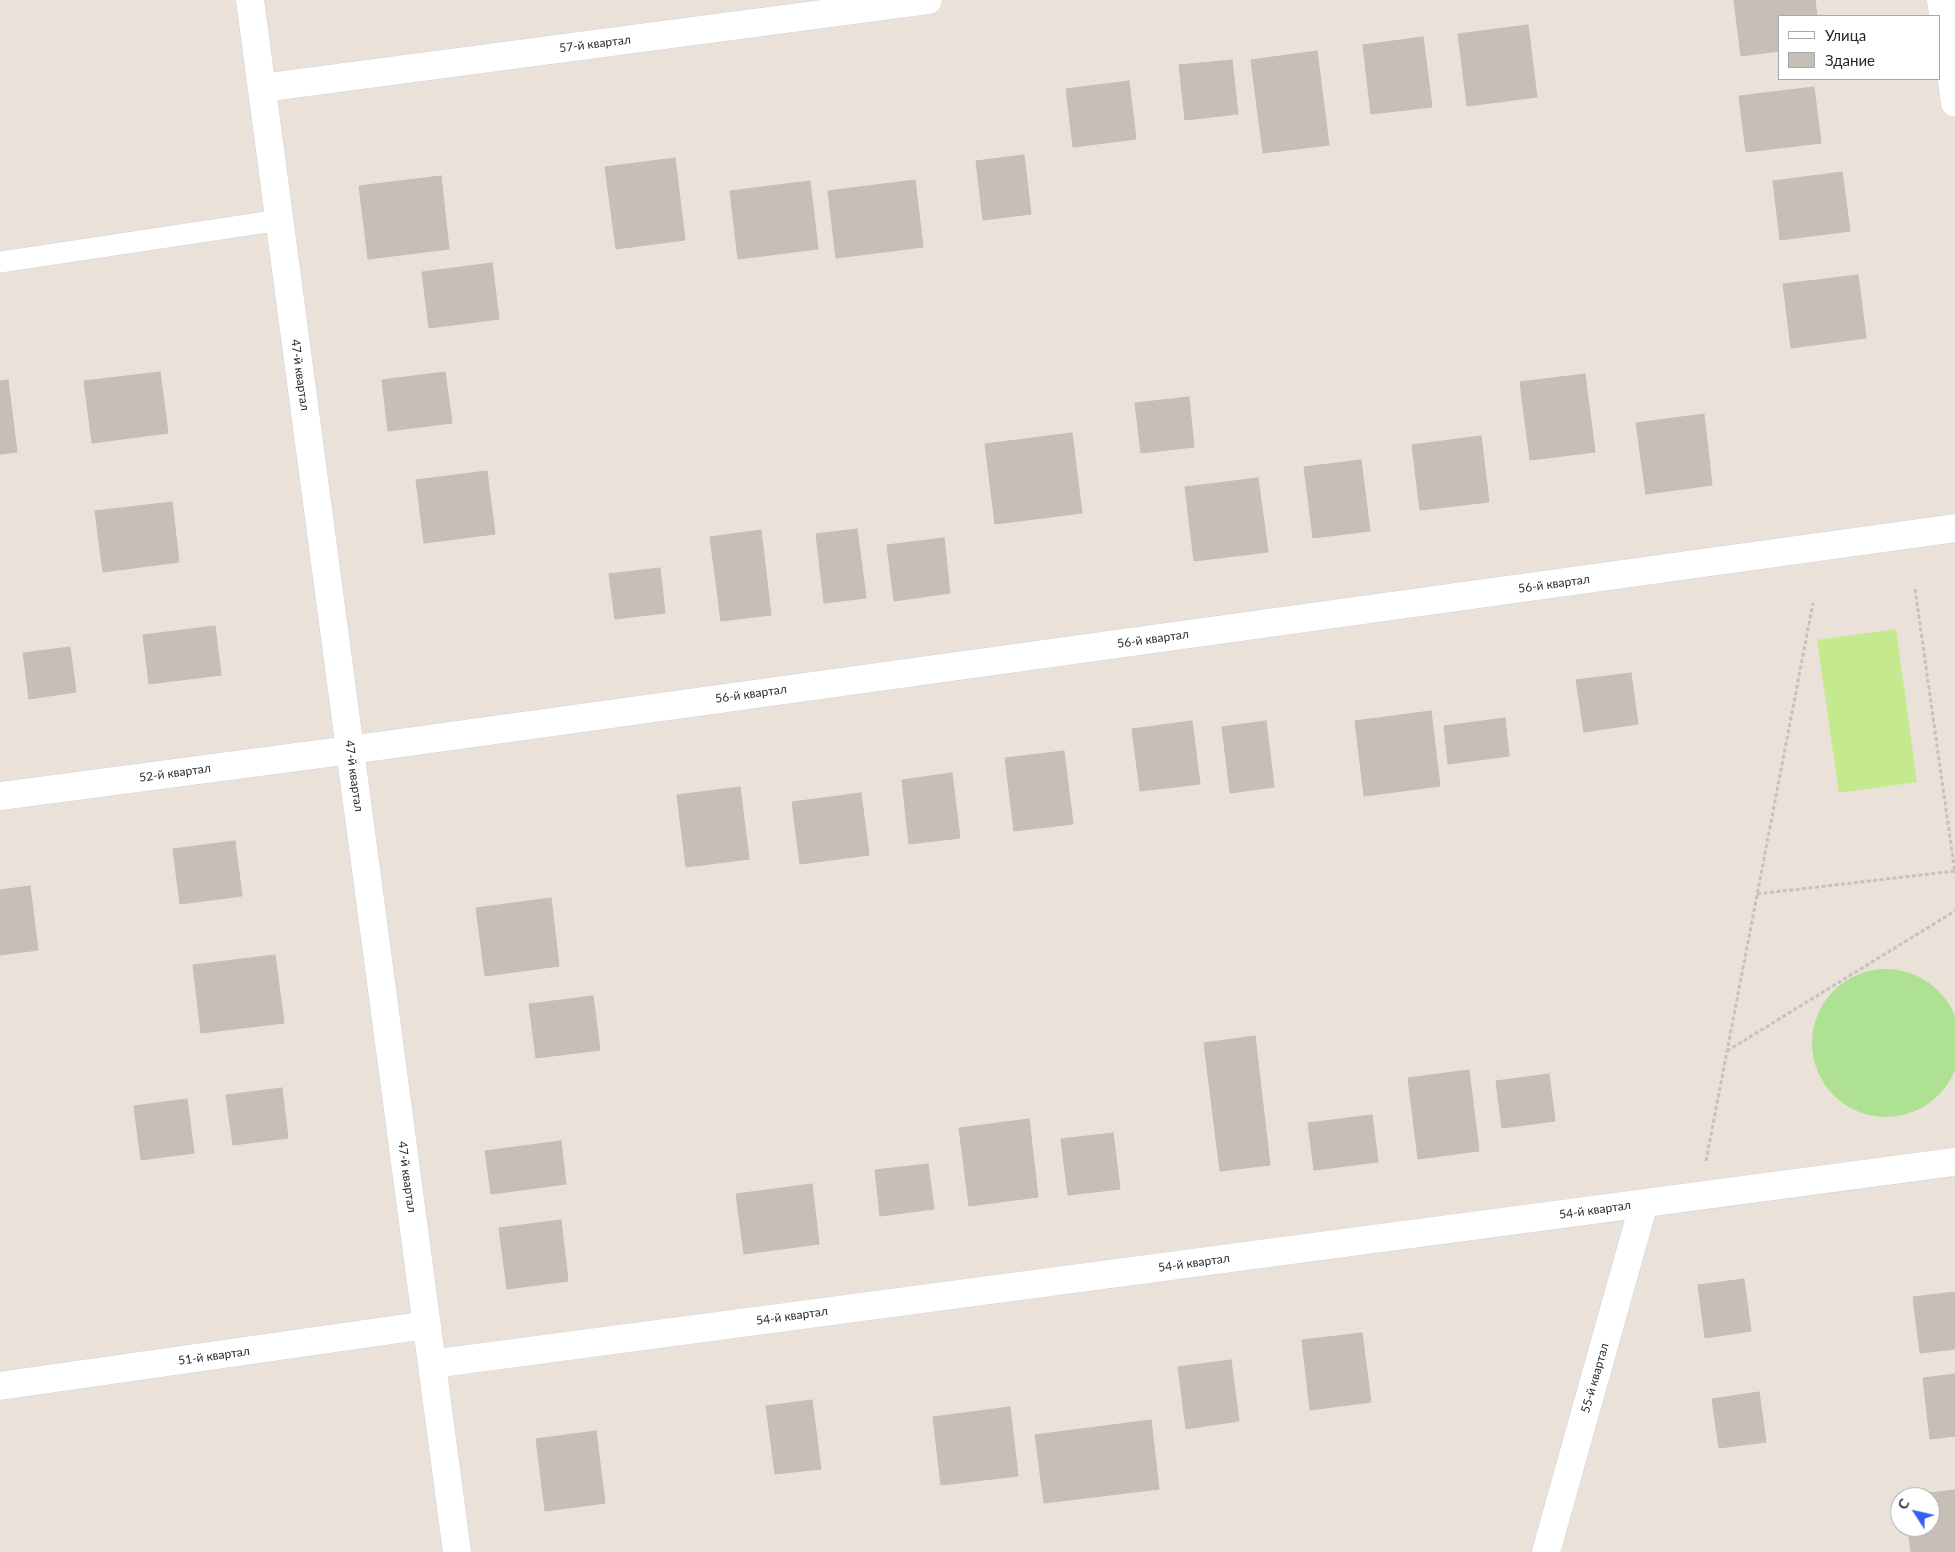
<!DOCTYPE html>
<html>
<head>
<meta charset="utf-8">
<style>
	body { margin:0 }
	#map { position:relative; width:1955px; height:1552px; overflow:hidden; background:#eae2d8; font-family:Lato,sans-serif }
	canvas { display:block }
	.legend { position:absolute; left:1778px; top:15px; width:162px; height:65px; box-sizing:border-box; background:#fff; border:1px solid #a9a9a9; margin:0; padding:6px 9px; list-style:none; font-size:15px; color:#272727 }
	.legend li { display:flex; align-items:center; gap:10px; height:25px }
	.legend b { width:25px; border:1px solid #a9a9a9 }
	.north { position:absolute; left:1890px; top:1487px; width:50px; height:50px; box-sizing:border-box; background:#fff; border:1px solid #a9a9a9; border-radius:50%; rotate:305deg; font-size:14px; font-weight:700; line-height:20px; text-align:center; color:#272727 }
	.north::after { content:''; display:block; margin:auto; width:18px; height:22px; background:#365ef9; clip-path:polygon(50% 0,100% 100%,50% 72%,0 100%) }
</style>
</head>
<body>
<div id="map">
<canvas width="1955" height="1552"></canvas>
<ul class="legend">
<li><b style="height:6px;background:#fff"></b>Улица</li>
<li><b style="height:14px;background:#c5bfb8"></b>Здание</li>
</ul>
<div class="north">С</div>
</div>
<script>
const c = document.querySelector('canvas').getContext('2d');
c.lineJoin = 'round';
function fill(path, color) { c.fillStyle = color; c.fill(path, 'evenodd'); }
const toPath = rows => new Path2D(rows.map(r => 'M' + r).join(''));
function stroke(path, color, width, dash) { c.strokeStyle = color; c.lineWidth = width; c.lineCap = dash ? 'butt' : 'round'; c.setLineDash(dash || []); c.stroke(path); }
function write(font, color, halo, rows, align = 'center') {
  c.font = font + ' Lato,sans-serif'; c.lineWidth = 5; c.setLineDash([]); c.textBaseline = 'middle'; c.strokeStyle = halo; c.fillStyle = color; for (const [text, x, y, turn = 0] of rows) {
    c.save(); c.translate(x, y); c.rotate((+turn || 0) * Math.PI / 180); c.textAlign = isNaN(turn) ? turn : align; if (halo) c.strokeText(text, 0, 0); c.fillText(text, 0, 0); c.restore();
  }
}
const green = toPath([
	'1812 1043a74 74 0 1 1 148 0a74 74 0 1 1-148 0Z'
]);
const pitch = toPath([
	[1896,629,1917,782,1839,793,1817,640]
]);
const building = toPath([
	[1734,0,1815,0,1817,16,1779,16,1779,51,1741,56,1734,0],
	[1528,25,1537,97,1467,106,1458,34,1528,25],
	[1423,37,1432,107,1371,114,1363,45,1423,37],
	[1317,51,1329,145,1263,153,1251,60,1317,51],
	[1232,60,1238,114,1185,120,1179,65,1232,60],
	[1129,81,1136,139,1073,147,1066,89,1129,81],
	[1814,87,1821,143,1746,152,1739,96,1814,87],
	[1024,155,1031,214,983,220,976,161,1024,155],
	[675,158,685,240,616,249,605,167,675,158],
	[1842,172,1850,231,1780,240,1773,181,1842,172],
	[441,176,449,249,368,259,359,186,441,176],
	[915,180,923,247,836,258,828,191,915,180],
	[810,181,818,249,738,259,730,191,810,181],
	[492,263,499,319,429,328,422,272,492,263],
	[1858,275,1866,338,1791,348,1783,284,1858,275],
	[160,372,168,433,92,443,84,381,160,372],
	[445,372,452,423,388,431,382,380,445,372],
	[1585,374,1595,452,1530,460,1520,382,1585,374],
	[8,380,17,452,0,454,0,381,8,380],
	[1189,397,1194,447,1141,453,1135,403,1189,397],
	[1704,414,1712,485,1646,494,1636,423,1704,414],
	[1072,433,1082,513,995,524,985,444,1072,433],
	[1481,436,1489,502,1420,510,1412,445,1481,436],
	[1361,460,1370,531,1313,538,1304,467,1361,460],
	[487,471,495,534,424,543,416,480,487,471],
	[1258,478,1268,552,1194,561,1185,487,1258,478],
	[172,502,179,562,103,572,95,511,172,502],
	[857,529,866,598,824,603,816,534,857,529],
	[761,530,771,615,721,621,710,537,761,530],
	[944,538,950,593,894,601,887,545,944,538],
	[660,568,665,613,615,619,609,574,660,568],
	[215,626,221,675,149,684,143,635,215,626],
	[70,647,76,692,29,699,23,653,70,647],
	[1631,673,1638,724,1584,732,1576,680,1631,673],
	[1431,711,1440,786,1364,796,1355,721,1431,711],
	[1505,718,1509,756,1448,764,1444,726,1505,718],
	[1192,721,1200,784,1140,791,1132,729,1192,721],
	[1266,721,1274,787,1230,793,1222,727,1266,721],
	[1064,751,1073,824,1014,831,1005,758,1064,751],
	[952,773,960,838,909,844,902,780,952,773],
	[740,787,749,859,686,867,677,795,740,787],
	[861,793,869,855,800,864,792,802,861,793],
	[235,841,242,896,180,904,173,849,235,841],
	[30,886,38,950,0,955,0,890,30,886],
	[551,898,559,966,485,976,476,908,551,898],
	[275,955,284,1023,201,1033,193,965,275,955],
	[593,996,600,1050,536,1058,529,1004,593,996],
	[1255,1036,1270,1165,1220,1171,1204,1043,1255,1036],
	[1469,1070,1479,1151,1418,1159,1408,1078,1469,1070],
	[1549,1074,1555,1121,1502,1128,1496,1081,1549,1074],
	[282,1088,288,1138,233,1145,226,1095,282,1088],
	[187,1099,194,1153,141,1160,134,1106,187,1099],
	[1372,1115,1378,1162,1314,1170,1308,1123,1372,1115],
	[1029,1119,1038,1197,969,1206,959,1128,1029,1119],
	[1113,1133,1120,1189,1068,1195,1061,1139,1113,1133],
	[561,1141,566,1184,491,1194,485,1151,561,1141],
	[928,1164,934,1209,880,1216,875,1170,928,1164],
	[812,1184,819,1244,744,1254,736,1194,812,1184],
	[561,1220,568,1281,507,1289,499,1228,561,1220],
	[1744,1279,1751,1331,1705,1338,1698,1285,1744,1279],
	[1955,1292,1955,1349,1920,1353,1913,1297,1955,1292],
	[1362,1333,1371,1402,1310,1410,1302,1340,1362,1333],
	[1231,1360,1239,1421,1186,1429,1178,1367,1231,1360],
	[1955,1374,1955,1436,1930,1439,1923,1378,1955,1374],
	[1759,1392,1766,1442,1719,1448,1712,1399,1759,1392],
	[812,1400,821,1469,775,1474,766,1406,812,1400],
	[1010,1407,1018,1476,941,1485,933,1417,1010,1407],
	[1151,1420,1159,1489,1044,1503,1035,1435,1151,1420],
	[596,1431,605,1503,545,1511,536,1439,596,1431],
	[1955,1490,1955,1552,1911,1552,1908,1527,1930,1527,1930,1497,1904,1496,1955,1490]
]);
const path = toPath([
	[1915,589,1955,873],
	[1757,894,1955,871],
	[1727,1051,1955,911],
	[1706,1161,1813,603]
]);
const lane = toPath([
	[0,262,280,220]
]);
const street = toPath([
	[250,0,457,1552],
	[262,88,928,0],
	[0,796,350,750,1955,528],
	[432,1364,1955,1162],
	[0,1386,427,1325],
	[1546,1552,1644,1203]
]);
const secondary = toPath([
	[1941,0,1955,103]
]);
const streetNames = [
	["57-й квартал",595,44,-7],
	["47-й квартал",300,375,82],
	["56-й квартал",1554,584,-8],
	["56-й квартал",1153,639,-8],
	["56-й квартал",751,694,-8],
	["52-й квартал",175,773,-8],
	["47-й квартал",354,776,82],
	["47-й квартал",407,1177,82],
	["54-й квартал",1595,1210,-8],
	["54-й квартал",1194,1263,-8],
	["54-й квартал",792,1316,-8],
	["51-й квартал",214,1356,-8],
	["55-й квартал",1595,1378,-74]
];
fill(green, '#afe193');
fill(pitch, '#c4e98f');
fill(building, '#c5bfb8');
stroke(building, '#c4bdb2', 1);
stroke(lane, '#cdd1e0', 22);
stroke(street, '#cdd1e0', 29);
stroke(secondary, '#cdd1e0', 29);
stroke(path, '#c3c3c3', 3, [4, 2.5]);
stroke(lane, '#fff', 21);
stroke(street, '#fff', 28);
stroke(secondary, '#fff', 28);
write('12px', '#272727', '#fff', streetNames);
</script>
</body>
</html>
